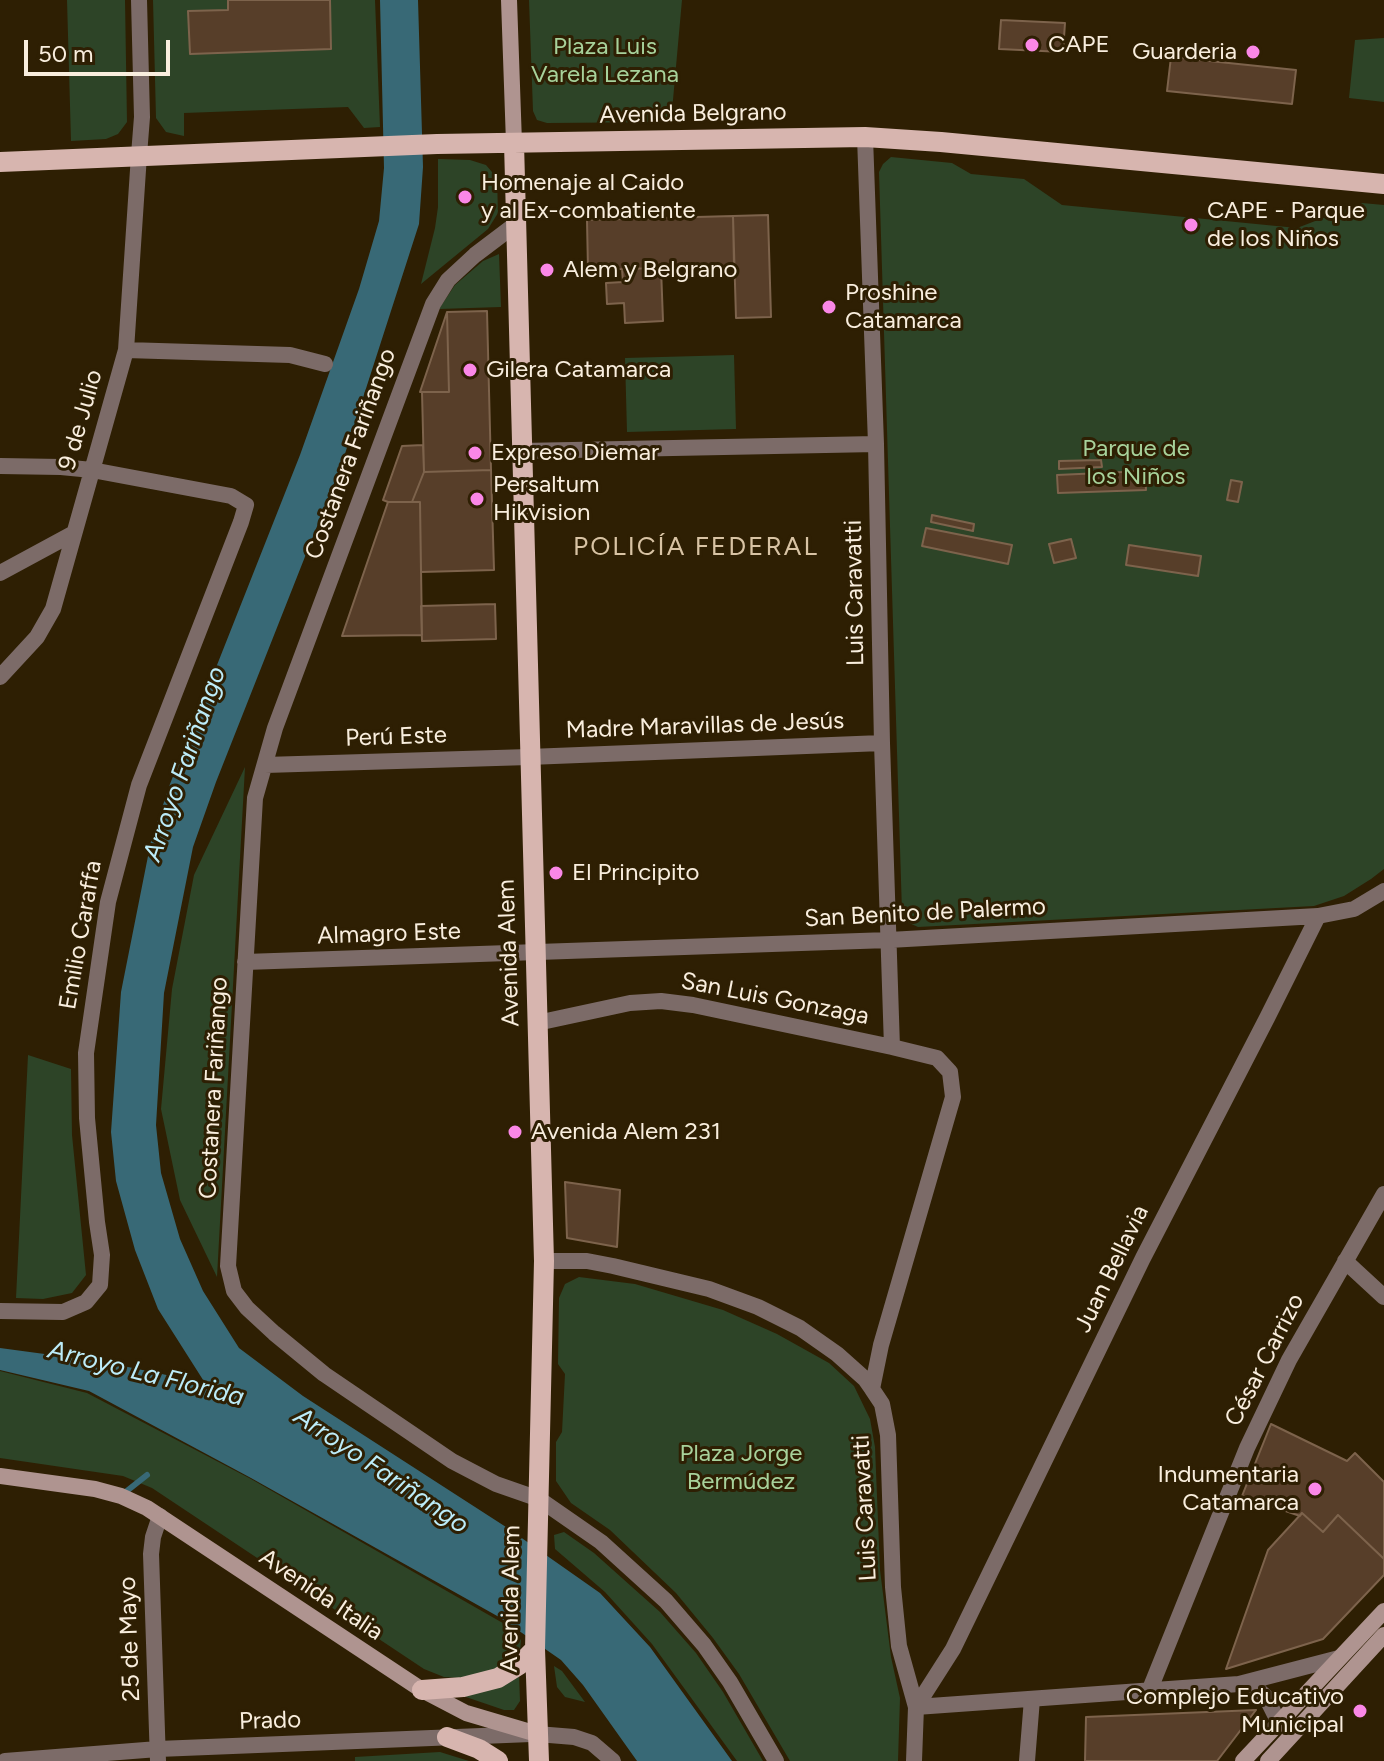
<!DOCTYPE html>
<html>
<head>
<meta charset="utf-8">
<style>
	body { margin:0 }
	#map { position:relative; width:1384px; height:1761px; overflow:hidden; background:#2e1f03; font-family:Figtree,sans-serif }
	canvas { display:block }
	.scale { position:absolute; left:24px; top:40px; width:146px; height:36px; box-sizing:border-box; border:4px solid #f9eede; border-top:0; padding-left:10px; font-size:24px; line-height:28px; white-space:nowrap; color:#f9eede; -webkit-text-stroke:6px #2e1f03; paint-order:stroke }
</style>
</head>
<body>
<div id="map">
<canvas width="1384" height="1761"></canvas>
<div class="scale">50 m</div>
</div>
<script>
const c = document.querySelector('canvas').getContext('2d');
c.lineJoin = 'round';
function fill(path, color) { c.fillStyle = color; c.fill(path, 'evenodd'); }
const toPath = rows => new Path2D(rows.map(r => 'M' + r).join(''));
function stroke(path, color, width, dash) { c.strokeStyle = color; c.lineWidth = width; c.lineCap = dash ? 'butt' : 'round'; c.setLineDash(dash || []); c.stroke(path); }
function write(font, color, halo, rows, align = 'center') {
  c.font = font + ' Figtree,sans-serif'; c.lineWidth = 6; c.setLineDash([]); c.textBaseline = 'middle'; c.strokeStyle = halo; c.fillStyle = color; for (const [text, x, y, turn = 0] of rows) {
    c.save(); c.translate(x, y); c.rotate((+turn || 0) * Math.PI / 180); c.textAlign = isNaN(turn) ? turn : align; if (halo) c.strokeText(text, 0, 0); c.fillText(text, 0, 0); c.restore();
  }
}
const green = toPath([
	[67,0,125,0,127,122,118,134,106,139,71,141],
	[153,0,375,0,380,127,364,128,348,107,184,113,184,136,166,132,156,118],
	[529,0,682,0,671,122,547,123,537,120,533,111],
	[1384,38,1384,102,1349,98,1355,40],
	[891,157,952,163,971,174,1024,179,1062,205,1297,228,1362,203,1384,205,1384,869,1371,879,1344,896,1314,906,918,927,907,922,902,912,879,172,883,164],
	[438,159,470,160,486,165,497,178,498,213,488,229,421,284,435,228,438,207],
	[499,254,501,307,439,309,455,285,483,261],
	[734,355,736,429,627,432,625,358],
	[245,767,217,1277,180,1200,161,1109,172,989,194,875],
	[28,1055,71,1069,72,1135,86,1275,72,1293,43,1299,16,1298],
	[579,1277,635,1284,723,1310,777,1334,829,1363,854,1386,870,1419,875,1447,880,1570,891,1657,900,1698,898,1761,790,1761,739,1674,713,1638,676,1593,610,1530,571,1503,556,1481,556,1442,562,1432,565,1374,558,1364,559,1298,565,1284],
	[0,1371,87,1393,251,1479,508,1626,521,1640,520,1651,515,1658,495,1671,459,1678,444,1677,424,1669,152,1488,123,1476,0,1458],
	[564,1532,594,1553,660,1612,696,1653,723,1692,763,1761,737,1761,652,1644,605,1592,555,1549,554,1535],
	[554,1666,562,1671,585,1702,565,1697,557,1687],
	[519,1674,520,1701,514,1710,504,1710,463,1696],
	[440,1752,469,1761,355,1761,355,1757]
]);
const water = toPath([
	[380,0,418,0,423,167,419,224,342,463,216,782,193,847,164,993,156,1125,161,1173,180,1239,203,1291,239,1348,303,1396,506,1527,600,1593,650,1647,732,1761,637,1761,583,1685,561,1660,499,1617,251,1478,89,1391,0,1370,0,1348,104,1362,205,1383,158,1309,135,1250,116,1181,111,1132,121,992,151,841,170,784,300,455,359,289,379,221,384,168]
]);
const stream = toPath([
	[123,1494,147,1475]
]);
const building = toPath([
	[228,0,330,0,331,49,190,54,188,11,228,10,228,0],
	[1001,20,1065,23,1063,52,999,49,1001,20],
	[1171,57,1296,70,1292,104,1167,91,1171,57],
	[768,215,771,317,736,318,733,216,768,215],
	[733,216,734,266,588,270,587,220,733,216],
	[661,268,663,321,625,323,624,303,607,304,606,283,623,282,622,269,661,268],
	[487,311,491,470,424,472,422,392,449,392,447,312,487,311],
	[447,312,449,392,420,392,447,312],
	[423,445,424,472,412,502,388,502,383,500,402,446,423,445],
	[1101,460,1102,467,1059,469,1059,461,1101,460],
	[491,470,494,570,421,572,420,502,412,502,424,472,491,470],
	[1145,471,1146,490,1058,493,1057,475,1145,471],
	[1231,480,1242,482,1238,502,1227,500,1231,480],
	[388,502,420,502,422,635,342,636,388,502],
	[932,515,974,524,973,531,931,522,932,515],
	[926,528,1012,545,1008,564,922,546,926,528],
	[1071,539,1076,558,1054,563,1049,544,1071,539],
	[1129,545,1201,556,1198,576,1126,565,1129,545],
	[495,604,496,639,422,641,421,606,495,604],
	[565,1182,620,1190,617,1247,567,1238,565,1182],
	[1271,1424,1347,1461,1355,1453,1384,1482,1384,1559,1338,1515,1323,1532,1302,1513,1300,1516,1242,1496,1271,1424],
	[1302,1513,1323,1532,1338,1515,1384,1559,1384,1575,1323,1639,1226,1669,1268,1550,1302,1513],
	[1256,1710,1217,1761,1085,1761,1086,1717,1256,1710]
]);
const minor = toPath([
	[865,137,876,444,882,743,892,1047],
	[516,224,475,255,448,280,433,304,275,728,255,798,228,1266,234,1291,247,1308,274,1333,324,1374,452,1461,496,1484,539,1499],
	[126,350,290,355,325,364],
	[521,451,876,444],
	[0,466,61,467,92,470,231,496,246,505,241,522,139,785,108,902,86,1053,87,1118,97,1222,102,1255,100,1285,86,1302,63,1312,0,1311],
	[0,573,74,533],
	[0,677,37,637,53,609,126,350,139,155],
	[265,765,529,757,882,743],
	[245,962,889,940,1318,916],
	[537,1023,630,1003,661,1001,693,1005,892,1047,937,1058,950,1072,953,1097,881,1345,872,1389,882,1404,888,1435,893,1587,899,1646,916,1707,914,1761],
	[544,1261,587,1261,613,1266,709,1289,758,1307,800,1328,837,1354,865,1379,872,1389],
	[1345,1261,1384,1297],
	[1240,1684,1256,1688,1266,1697,1279,1723],
	[1150,1689,1247,1448,1289,1360,1384,1194],
	[916,1707,953,1649,1143,1258,1267,1018,1318,916,1354,909,1384,891],
	[916,1707,1239,1684,1339,1658],
	[5,1761,158,1749,531,1734],
	[158,1761,151,1554,153,1537,160,1516],
	[1027,1761,1032,1699]
]);
const tertiary = toPath([
	[139,0,142,117,139,155],
	[539,1499,601,1542,666,1601,704,1645,730,1682,776,1761],
	[537,1734,574,1737,592,1743,613,1761]
]);
const secondary = toPath([
	[509,0,514,143],
	[0,1476,95,1489,121,1496,147,1508,422,1690,466,1713,537,1734],
	[1243,1761,1384,1611],
	[1268,1761,1384,1635]
]);
const primary = toPath([
	[514,143,544,1261,535,1649,539,1761],
	[0,162,437,144,865,137,941,142,1384,184],
	[422,1690,463,1687,498,1678,519,1665,535,1649],
	[447,1737,479,1749,498,1761]
]);
const markers = [
	[1032,45,8,"#fa87e7"],
	[1253,52,8,"#fa87e7"],
	[465,197,8,"#fa87e7"],
	[1191,225,8,"#fa87e7"],
	[547,270,8,"#fa87e7"],
	[829,307,8,"#fa87e7"],
	[470,370,8,"#fa87e7"],
	[475,453,8,"#fa87e7"],
	[477,499,8,"#fa87e7"],
	[556,873,8,"#fa87e7"],
	[515,1132,8,"#fa87e7"],
	[1315,1489,8,"#fa87e7"],
	[1360,1711,8,"#fa87e7"]
];
const poiNames = [
	["CAPE",1048,45],
	["Guarderia",1237,52,"right"],
	["Homenaje al Caido",481,183],
	["y al Ex-combatiente",481,211],
	["CAPE - Parque",1207,211],
	["de los Niños",1207,239],
	["Alem y Belgrano",563,270],
	["Proshine",845,293],
	["Catamarca",845,321],
	["Gilera Catamarca",486,370],
	["Expreso Diemar",491,453],
	["Persaltum",493,485],
	["Hikvision",493,513],
	["El Principito",572,873],
	["Avenida Alem 231",531,1132],
	["Indumentaria",1299,1475,"right"],
	["Catamarca",1299,1503,"right"],
	["Complejo Educativo",1344,1697,"right"],
	["Municipal",1344,1725,"right"]
];
const parkNames = [
	["Plaza Luis",605,47],
	["Varela Lezana",605,75],
	["Parque de",1136,449],
	["los Niños",1136,477],
	["Plaza Jorge",741,1454],
	["Bermúdez",741,1482]
];
const streetNames = [
	["Avenida Belgrano",693,114,-1],
	["9 de Julio",81,420,-74],
	["Costanera Fariñango",351,454,-70],
	["Luis Caravatti",855,593,-91],
	["Madre Maravillas de Jesús",705,726,-2],
	["Perú Este",396,737,-2],
	["San Benito de Palermo",925,913,-3],
	["Almagro Este",389,934,-2],
	["Emilio Caraffa",81,935,-80],
	["Avenida Alem",509,953,-92],
	["San Luis Gonzaga",775,999,11],
	["Costanera Fariñango",214,1088,-87],
	["Juan Bellavia",1112,1269,-64],
	["César Carrizo",1265,1360,-63],
	["Luis Caravatti",865,1508,-93],
	["Avenida Italia",321,1595,34],
	["Avenida Alem",511,1599,-89],
	["25 de Mayo",130,1639,-92],
	["Prado",270,1721,-2]
];
const neighbourhoodNames = [
	["POLICÍA FEDERAL",696,547]
];
const waterNames = [
	["Arroyo Fariñango",185,764,-71],
	["Arroyo La Florida",146,1374,14],
	["Arroyo Fariñango",381,1471,34]
];
fill(green, '#2d4427');
fill(water, '#386976');
stroke(stream, '#386976', 6);
fill(building, '#573e29');
stroke(building, '#7d634c', 2);
stroke(minor, '#7c6b68', 16);
stroke(tertiary, '#7c6b68', 16);
stroke(secondary, '#af9490', 16);
stroke(primary, '#d7b5af', 20);
for (const [x, y, r, color] of markers) { const dot = new Path2D(); dot.arc(x, y, r, 0, 2 * Math.PI); c.fillStyle = color; c.fill(dot); stroke(dot, '#2e1f03', 3); }
write('24px', '#f9eede', '#2e1f03', poiNames, 'left');
write('24px', '#a7d29b', '#2e1f03', parkNames);
write('24px', '#f9eede', '#2e1f03', streetNames);
c.letterSpacing = '2px';
write('26px', '#d8c3a4', '#2e1f03', neighbourhoodNames);
c.letterSpacing = '0px';
write('italic 26px', '#bcecf9', '#2e1f03', waterNames);
</script>
</body>
</html>
